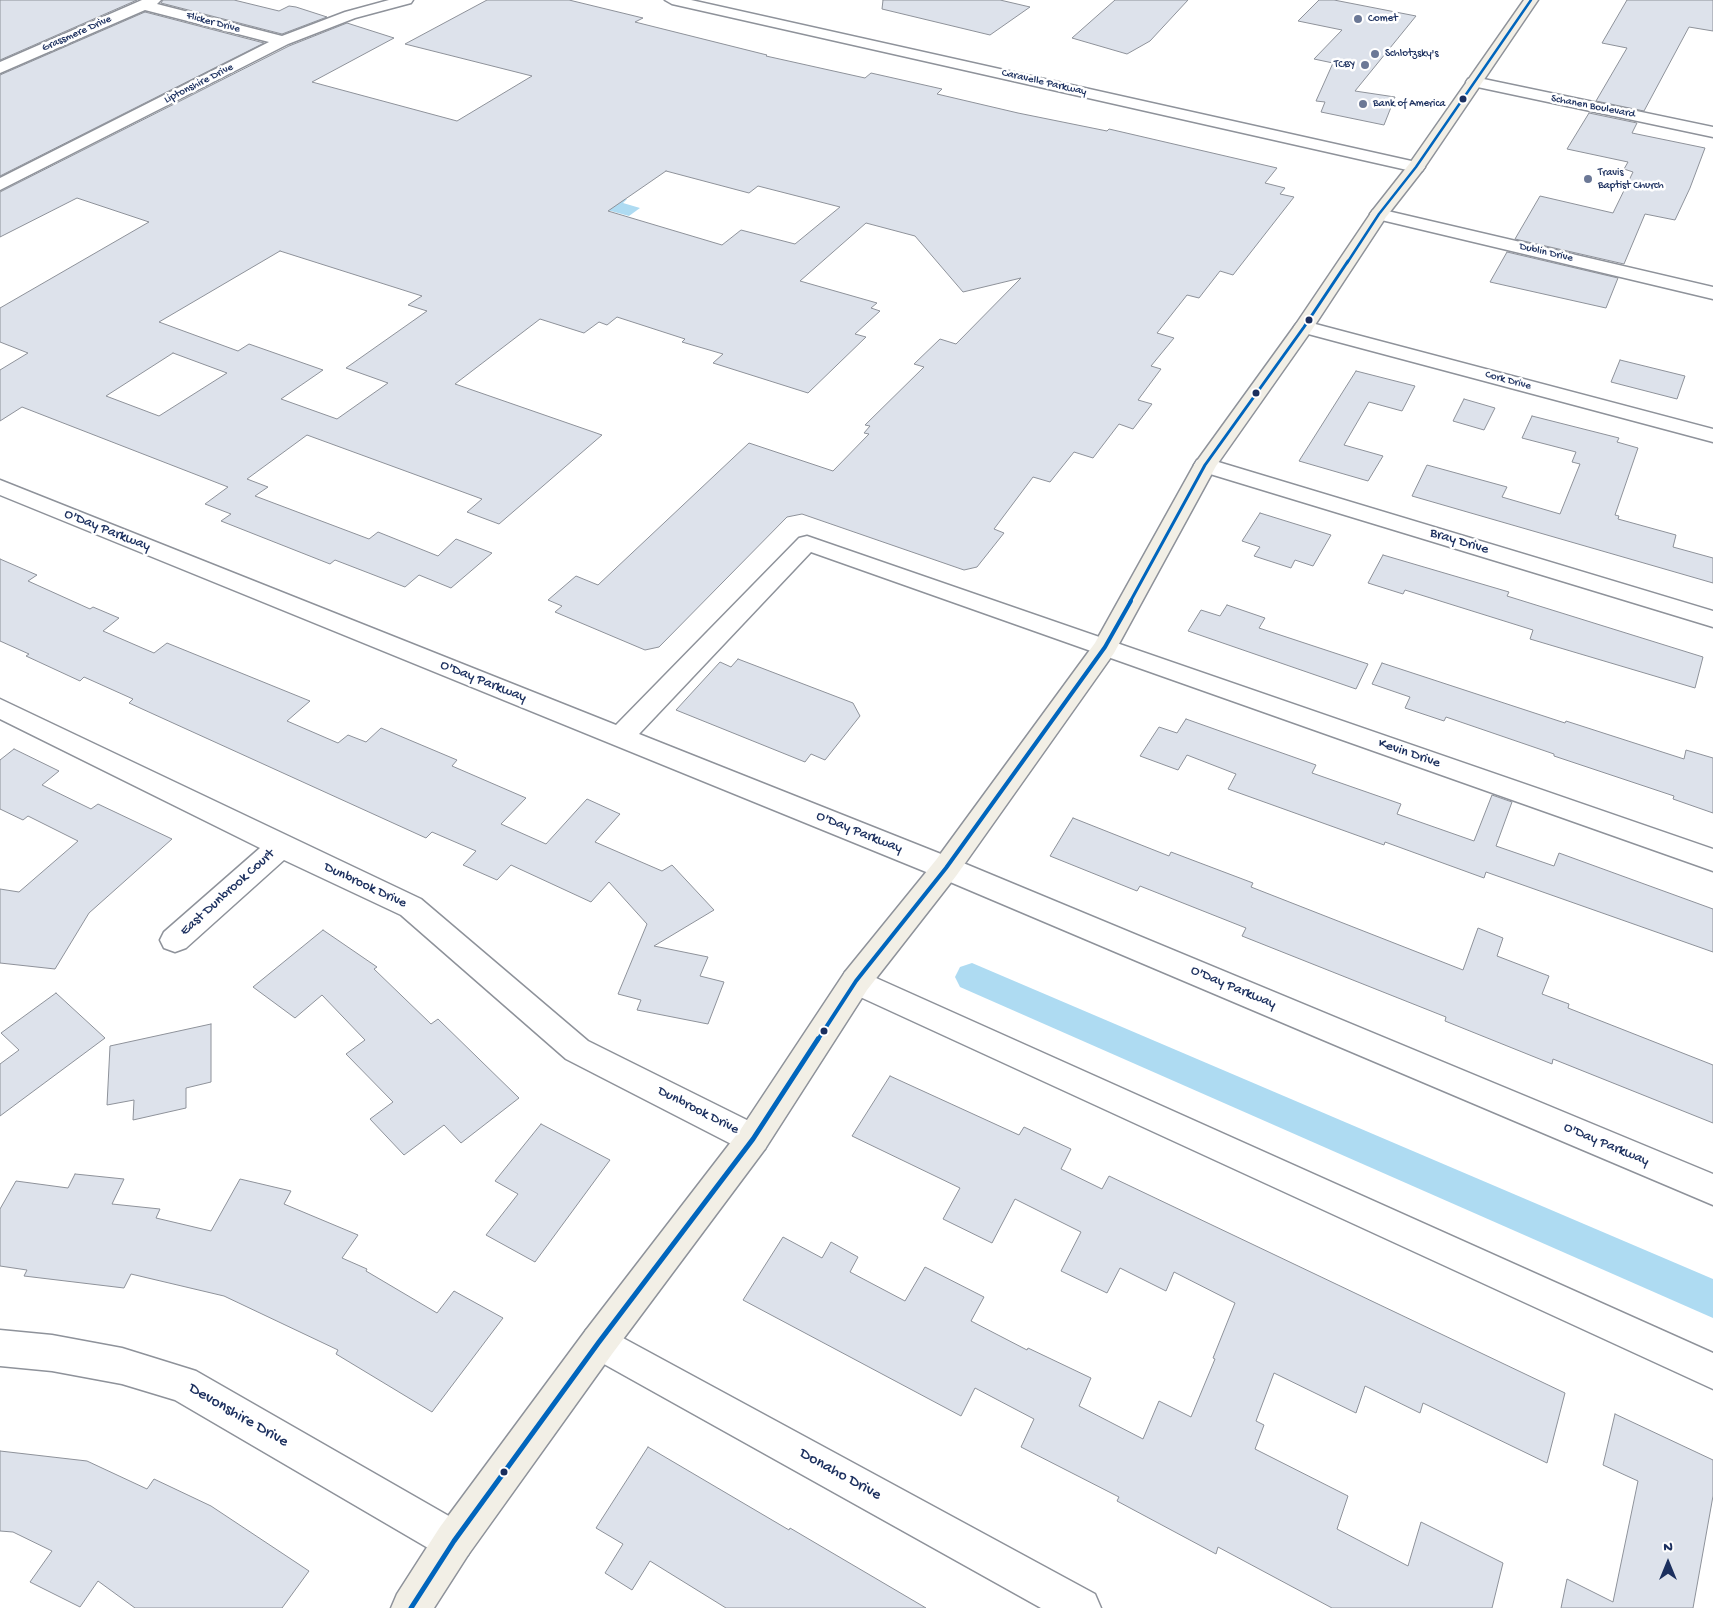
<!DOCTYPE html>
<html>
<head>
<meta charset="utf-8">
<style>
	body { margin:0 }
	#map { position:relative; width:1713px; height:1608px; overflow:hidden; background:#fff; font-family:"Gochi Hand",sans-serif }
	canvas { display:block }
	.north { position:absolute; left:1643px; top:1538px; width:50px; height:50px; -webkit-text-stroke:4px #fff; paint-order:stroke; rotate:0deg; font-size:14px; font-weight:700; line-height:20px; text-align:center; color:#1b2f5e }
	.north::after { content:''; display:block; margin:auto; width:18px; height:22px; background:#1b2f5e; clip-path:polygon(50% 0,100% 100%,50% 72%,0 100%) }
</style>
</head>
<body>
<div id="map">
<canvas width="1713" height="1608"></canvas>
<div class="north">N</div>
</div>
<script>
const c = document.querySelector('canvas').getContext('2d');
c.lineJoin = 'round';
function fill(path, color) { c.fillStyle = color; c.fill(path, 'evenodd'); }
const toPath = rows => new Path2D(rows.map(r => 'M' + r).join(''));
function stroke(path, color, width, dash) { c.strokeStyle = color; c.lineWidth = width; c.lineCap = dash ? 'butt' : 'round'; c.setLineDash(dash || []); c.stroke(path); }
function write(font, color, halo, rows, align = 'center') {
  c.font = font + ' "Gochi Hand",sans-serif'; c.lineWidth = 5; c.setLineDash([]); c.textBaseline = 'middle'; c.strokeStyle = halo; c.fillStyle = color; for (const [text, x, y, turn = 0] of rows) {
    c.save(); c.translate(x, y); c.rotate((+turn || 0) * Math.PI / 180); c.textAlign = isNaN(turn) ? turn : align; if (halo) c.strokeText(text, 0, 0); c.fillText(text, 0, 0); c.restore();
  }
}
const water = toPath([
	[600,192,627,199,623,203,640,208,629,216,571,200]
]);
const canal = toPath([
	[972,963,1713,1279,1713,1318,960,987,955,977,960,967,972,963]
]);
const building = toPath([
	[0,0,137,0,0,60,0,0],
	[163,0,234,0,279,11,289,6,296,7,327,17,282,34,161,3,163,0],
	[487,0,569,0,643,18,635,22,767,55,766,56,865,78,871,73,942,89,937,94,1018,113,1107,131,1109,129,1277,168,1265,183,1285,188,1280,194,1294,197,1233,275,1220,271,1199,298,1187,295,1157,333,1174,338,1151,366,1161,369,1138,400,1152,404,1133,429,1119,424,1093,458,1074,452,1050,482,1033,477,994,529,1004,533,977,567,964,570,802,514,787,517,659,647,645,650,555,612,562,606,548,600,576,576,598,585,749,443,833,471,869,434,864,433,870,426,865,425,924,367,914,364,940,339,956,344,1021,278,963,292,915,236,866,223,800,281,877,303,871,308,880,311,855,334,866,337,808,393,713,363,723,354,682,342,685,339,617,317,607,325,599,322,584,333,540,319,455,384,602,435,499,524,467,512,482,499,307,435,247,479,268,487,255,496,369,539,378,532,438,556,456,539,492,553,451,588,419,575,405,587,335,560,330,564,221,521,231,514,205,504,228,487,22,407,0,421,0,370,28,353,0,342,0,308,149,222,77,198,0,237,0,192,289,46,347,23,394,38,312,82,457,121,532,76,405,44,487,0],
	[666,171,749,193,758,186,840,207,795,244,741,230,722,245,608,211,666,171],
	[280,251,422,296,408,305,427,311,346,368,388,383,337,419,281,399,323,370,249,344,238,351,159,322,280,251],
	[173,353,227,373,159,416,106,396,173,353],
	[883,0,1000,0,1030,7,990,35,882,9,883,0],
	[1115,0,1188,0,1150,41,1127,54,1072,38,1115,0],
	[1319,0,1334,0,1416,16,1355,91,1395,97,1384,125,1321,112,1325,102,1316,101,1333,63,1314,59,1342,30,1298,21,1319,0],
	[1627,0,1713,0,1713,31,1689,27,1644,111,1596,101,1627,48,1602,43,1627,0],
	[145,12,264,43,0,176,0,75,145,12],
	[1589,113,1637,123,1632,133,1705,148,1690,188,1675,220,1645,214,1624,264,1515,239,1540,196,1613,213,1633,172,1624,169,1628,162,1567,149,1589,113],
	[1507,252,1618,278,1606,308,1490,282,1507,252],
	[1620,360,1685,376,1677,399,1611,382,1620,360],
	[1356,371,1415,386,1402,411,1369,402,1344,445,1383,456,1368,481,1299,461,1356,371],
	[1464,399,1495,408,1484,430,1453,421,1464,399],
	[1532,416,1619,438,1617,442,1638,448,1615,515,1619,516,1618,519,1676,535,1673,547,1713,558,1713,583,1412,496,1427,465,1507,487,1502,497,1560,514,1580,464,1572,462,1576,452,1522,438,1532,416],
	[1260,513,1331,535,1313,566,1295,560,1291,568,1254,556,1260,547,1242,541,1260,513],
	[1383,555,1509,592,1507,596,1703,657,1695,688,1530,639,1533,630,1405,590,1403,594,1368,583,1383,555],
	[0,559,37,575,28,581,90,609,93,607,119,618,103,631,154,653,167,643,310,701,287,721,338,743,348,735,366,742,381,728,457,760,452,766,526,798,501,824,546,844,587,799,620,814,595,842,662,871,672,865,714,910,654,946,708,957,700,976,724,982,708,1024,637,1010,641,1000,618,994,647,924,609,882,591,902,511,865,497,880,463,865,476,851,432,832,426,838,129,703,133,699,84,677,80,681,26,656,29,654,0,641,0,559],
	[1227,605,1265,618,1259,628,1368,664,1356,689,1188,631,1201,610,1220,616,1227,605],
	[738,659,853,703,860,716,825,760,811,754,805,762,676,710,720,662,731,667,738,659],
	[1382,663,1565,723,1566,721,1684,759,1686,750,1713,758,1713,813,1673,799,1674,796,1554,756,1554,754,1446,717,1444,721,1405,708,1410,697,1372,684,1382,663],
	[1186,719,1316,765,1312,773,1401,804,1397,814,1474,841,1492,795,1512,802,1496,846,1554,866,1559,853,1713,909,1713,952,1486,872,1484,878,1385,842,1384,845,1228,789,1236,774,1187,755,1178,770,1140,756,1159,727,1177,733,1186,719],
	[14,749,59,771,42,785,91,809,98,804,172,839,89,913,55,969,0,963,0,889,19,892,78,841,28,816,23,820,0,809,0,760,14,749],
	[1073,818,1169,856,1171,852,1253,883,1251,887,1463,970,1478,928,1503,938,1497,956,1549,976,1542,994,1569,1004,1568,1008,1713,1065,1713,1123,1553,1059,1552,1064,1445,1021,1446,1017,1242,936,1246,928,1140,886,1137,891,1050,856,1073,818],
	[323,930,377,967,374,969,431,1024,438,1019,519,1098,461,1143,444,1125,404,1155,370,1119,393,1102,346,1054,365,1040,322,995,295,1018,253,987,323,930],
	[56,993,105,1038,0,1116,0,1064,19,1050,1,1033,56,993],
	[211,1024,211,1082,186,1088,186,1108,133,1120,134,1100,107,1105,110,1046,211,1024],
	[890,1076,1019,1135,1024,1127,1071,1149,1061,1169,1102,1189,1109,1176,1565,1393,1547,1463,1423,1403,1420,1413,1365,1386,1356,1413,1274,1373,1256,1421,1264,1425,1255,1449,1348,1496,1337,1529,1408,1566,1421,1522,1503,1563,1492,1608,1332,1608,1218,1547,1216,1554,1117,1501,1119,1497,1021,1447,1034,1419,975,1388,961,1416,743,1300,783,1237,822,1258,831,1242,858,1257,850,1272,905,1301,925,1267,984,1297,971,1321,1027,1350,1028,1348,1091,1378,1079,1406,1143,1439,1159,1401,1191,1417,1215,1359,1213,1358,1235,1303,1174,1272,1166,1291,1120,1268,1107,1293,1061,1271,1081,1232,1015,1199,992,1243,943,1219,960,1188,852,1136,890,1076],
	[541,1124,610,1160,535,1262,486,1235,518,1194,495,1181,541,1124],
	[75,1174,124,1179,112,1204,160,1209,156,1218,211,1231,240,1179,291,1191,284,1204,358,1235,342,1258,367,1269,366,1271,437,1313,454,1291,503,1318,432,1412,336,1354,338,1350,224,1296,131,1274,124,1288,24,1276,27,1270,0,1266,0,1209,16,1181,68,1188,75,1174],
	[1615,1414,1713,1460,1713,1496,1693,1608,1561,1608,1567,1579,1613,1602,1638,1481,1603,1465,1615,1414],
	[648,1447,789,1530,790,1528,926,1608,726,1608,650,1561,632,1590,605,1573,623,1544,596,1528,648,1447],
	[0,1451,87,1461,147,1489,154,1479,211,1506,309,1571,282,1608,135,1608,98,1581,80,1607,30,1582,52,1551,13,1532,0,1531,0,1451]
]);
const minor = toPath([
	[142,0,161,0,157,4,282,36,345,12,389,0,413,0,411,3,355,18,288,44,0,190,0,178,269,42,145,10,0,73,0,62,142,0],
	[665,0,691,0,1416,162,1422,163,1425,167,1422,171,1416,172,672,4,665,0],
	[1474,77,1713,127,1713,137,1468,85,1466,82,1468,79,1474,77],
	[1379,209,1713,287,1713,299,1373,218,1370,214,1373,210,1379,209],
	[1304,321,1713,429,1713,442,1297,331,1294,327,1297,323,1304,321],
	[1205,458,1713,611,1713,627,1197,470,1194,465,1197,460,1205,458],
	[0,480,616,725,799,538,807,536,1713,849,1713,871,811,552,639,734,956,860,1713,1174,1713,1205,936,876,0,495,0,480],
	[0,699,421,899,588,1041,765,1129,769,1139,765,1149,753,1153,741,1149,566,1059,401,915,284,860,186,948,175,952,164,948,160,940,164,932,260,848,0,719,0,699],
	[856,969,1713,1353,1713,1389,845,990,841,981,845,972,856,969],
	[599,1325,1095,1594,1101,1608,1041,1608,586,1354,581,1342,586,1330,599,1325],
	[0,1330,52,1335,122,1348,196,1371,468,1527,474,1541,468,1555,454,1561,440,1555,175,1400,122,1384,52,1371,0,1366,0,1330]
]);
const major = toPath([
	[1524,0,1538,0,1422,171,1386,217,1311,331,1216,466,1114,653,956,876,867,990,765,1149,612,1354,468,1555,434,1608,391,1608,397,1594,440,1527,586,1330,741,1129,845,972,936,860,1095,643,1194,465,1296,324,1373,210,1410,163,1524,0]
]);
const bus1Far3 = toPath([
	[1347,263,1379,214,1416,167,1531,0]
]);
const bus1Far2 = toPath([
	[1130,602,1205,465,1304,327,1348,261]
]);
const bus1Far1 = toPath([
	[817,1041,856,981,946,868,1105,647,1131,601]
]);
const bus1 = toPath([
	[411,1608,454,1541,599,1342,753,1139,818,1039]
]);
const markers = [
	[1358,19,5,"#6b7896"],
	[1375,54,5,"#6b7896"],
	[1365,65,5,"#6b7896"],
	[1463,99,4.5,"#1b2f5e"],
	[1363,104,5,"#6b7896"],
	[1588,179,5,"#6b7896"],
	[1309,320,4.5,"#1b2f5e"],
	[1256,393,4.5,"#1b2f5e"],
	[824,1031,4.5,"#1b2f5e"],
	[504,1472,4.5,"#1b2f5e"]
];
const farPoinames = [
	["Comet",1368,19],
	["Schlotzsky's",1385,54],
	["TCBY",1355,65,"right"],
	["Bank of America",1373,104],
	["Travis",1598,173],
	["Baptist Church",1598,186]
];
const farStreetnames = [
	["Flicker Drive",213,23,15],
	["Grassmere Drive",77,34,-24],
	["Caravelle Parkway",1044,83,13],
	["Liptonshire Drive",199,84,-27],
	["Schanen Boulevard",1593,107,11],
	["Dublin Drive",1546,253,13],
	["Cork Drive",1508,381,15]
];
const streetNames = [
	["O'Day Parkway",107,531,22],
	["Bray Drive",1459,542,17],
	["O'Day Parkway",483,682,22],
	["Kevin Drive",1409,754,19],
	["O'Day Parkway",859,833,22],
	["Dunbrook Drive",365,886,25],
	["East Dunbrook Court",228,893,-42],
	["O'Day Parkway",1233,988,23],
	["Dunbrook Drive",698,1111,27],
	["O'Day Parkway",1606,1145,23]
];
const nearStreetnames = [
	["Devonshire Drive",238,1416,30],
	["Donaho Drive",840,1475,29]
];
fill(water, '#aedbf2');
fill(canal, '#aedbf2');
fill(building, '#dde2eb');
stroke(building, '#8e929a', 1);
stroke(minor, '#8e929a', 3);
stroke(major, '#8e929a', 3);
fill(minor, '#fff');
fill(major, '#f2efe6');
stroke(bus1Far3, '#0065bd', 2.5);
stroke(bus1Far2, '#0065bd', 3);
stroke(bus1Far1, '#0065bd', 4);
stroke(bus1, '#0065bd', 5);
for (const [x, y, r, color] of markers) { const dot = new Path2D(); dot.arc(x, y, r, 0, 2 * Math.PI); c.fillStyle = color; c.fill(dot); stroke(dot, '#fff', 2); }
write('11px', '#1b2f5e', '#fff', farPoinames, 'left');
write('11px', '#1b2f5e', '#fff', farStreetnames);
write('14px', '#1b2f5e', '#fff', streetNames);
write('16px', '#1b2f5e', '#fff', nearStreetnames);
</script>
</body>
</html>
